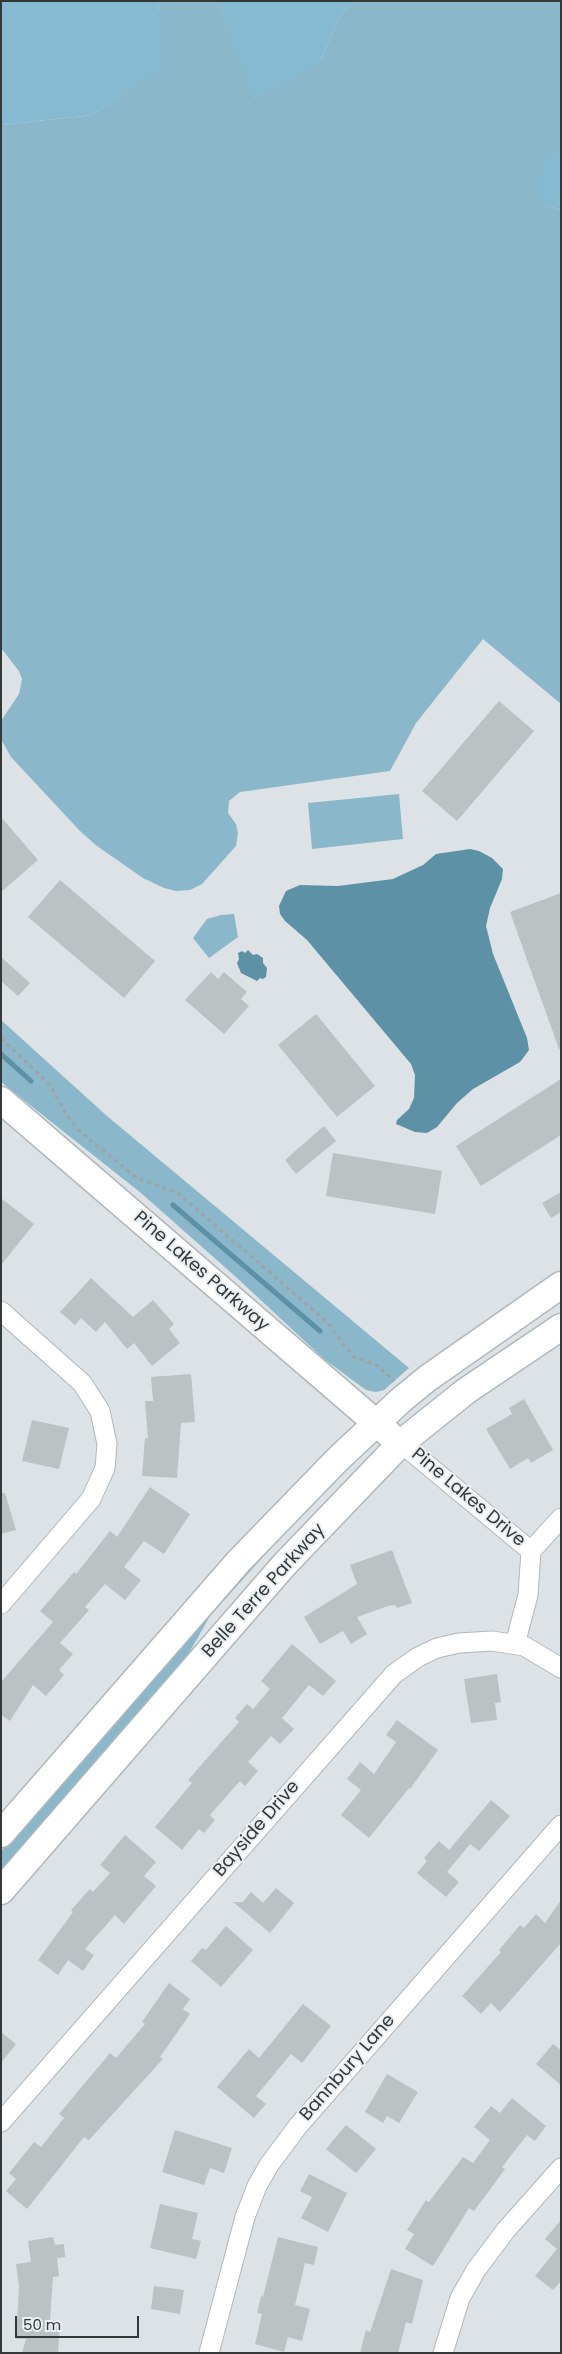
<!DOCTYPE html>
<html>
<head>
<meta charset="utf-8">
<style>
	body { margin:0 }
	#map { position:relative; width:562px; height:2354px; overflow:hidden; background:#dce2e5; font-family:Poppins,sans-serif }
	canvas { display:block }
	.frame { position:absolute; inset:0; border:2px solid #353839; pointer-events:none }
	.scale { position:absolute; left:15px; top:2316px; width:124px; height:22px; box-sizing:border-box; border:2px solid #353839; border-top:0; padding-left:6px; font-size:15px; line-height:18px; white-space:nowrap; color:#353839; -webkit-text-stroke:4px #e9eff2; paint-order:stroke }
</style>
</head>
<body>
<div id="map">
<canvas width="562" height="2354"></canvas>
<div class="frame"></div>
<div class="scale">50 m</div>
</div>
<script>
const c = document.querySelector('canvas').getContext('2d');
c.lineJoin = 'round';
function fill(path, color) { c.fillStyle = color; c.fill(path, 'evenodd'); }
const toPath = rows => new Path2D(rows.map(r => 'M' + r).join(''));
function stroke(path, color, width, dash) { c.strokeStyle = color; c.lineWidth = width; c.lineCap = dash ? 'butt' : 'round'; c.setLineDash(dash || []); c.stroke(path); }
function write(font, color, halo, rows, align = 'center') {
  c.font = font + ' Poppins,sans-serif'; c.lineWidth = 4; c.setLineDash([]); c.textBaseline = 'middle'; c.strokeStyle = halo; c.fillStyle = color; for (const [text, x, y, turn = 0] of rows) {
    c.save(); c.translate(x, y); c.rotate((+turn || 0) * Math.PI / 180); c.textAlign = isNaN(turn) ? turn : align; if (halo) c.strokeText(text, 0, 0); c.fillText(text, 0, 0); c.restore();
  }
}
const green = toPath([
	[158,1,217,1,255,97,321,60,338,20,352,1,561,1,561,144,545,205,561,210,561,704,483,639,416,723,390,771,240,792,229,801,228,813,236,824,238,833,236,846,202,884,190,890,176,891,164,888,143,878,97,846,80,831,11,757,1,739,1,721,19,694,22,679,19,671,1,648,1,125,92,115,162,66],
	[399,794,403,839,312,849,308,803],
	[234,914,238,937,209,958,193,938,207,919,221,915],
	[1,1020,107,1116,409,1368,384,1390,376,1392,366,1390,324,1359,236,1277,141,1193,1,1082],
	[321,1488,323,1490,210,1616,185,1660,1,1875,1,1851,187,1635]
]);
const forest = toPath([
	[1,1,158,1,163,66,92,115,1,125],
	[217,1,352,1,338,20,321,60,278,90,254,97],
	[559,144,561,144,561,210,545,205,538,189,542,163]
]);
const water = toPath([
	[470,849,479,851,492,858,503,869,502,879,490,908,486,926,493,954,527,1038,529,1050,520,1062,473,1089,457,1103,437,1127,427,1133,415,1132,396,1124,397,1120,409,1109,414,1098,415,1075,411,1064,307,940,285,921,280,914,279,906,286,891,300,885,338,886,393,879,423,865,436,854],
	[248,950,253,955,257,954,263,958,263,963,267,968,266,977,263,979,260,978,257,981,241,973,237,963,239,959,238,953,242,951,245,953]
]);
const stream = toPath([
	[1,1054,31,1081],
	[173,1205,320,1331]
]);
const building = toPath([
	[499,701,534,731,457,821,422,791],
	[1,817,38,860,1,892],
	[60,880,155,961,124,998,28,917],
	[561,893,561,1048,559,1049,510,912],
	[1,957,30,983,18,996,1,981],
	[211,972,218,979,224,972,247,992,241,999,249,1006,224,1034,185,1000],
	[316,1014,375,1086,337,1117,278,1045],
	[561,1079,561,1135,481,1186,456,1146],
	[324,1126,336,1141,296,1174,285,1160],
	[333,1153,442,1171,435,1214,326,1196],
	[561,1192,561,1212,551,1218,542,1203],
	[1,1198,34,1224,1,1265],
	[91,1278,133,1317,153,1300,174,1324,169,1329,180,1343,152,1366,134,1343,127,1349,105,1322,96,1332,81,1318,75,1325,60,1312],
	[191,1374,195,1422,181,1423,177,1478,142,1476,145,1438,148,1439,145,1401,153,1401,151,1377],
	[524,1399,553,1450,531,1463,528,1458,510,1469,486,1429,512,1414,509,1408],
	[32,1420,69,1428,59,1469,22,1461],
	[150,1487,190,1514,164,1554,144,1541,124,1567,141,1580,125,1600,105,1584,85,1607,89,1610,60,1643,73,1654,59,1670,64,1675,46,1696,33,1685,10,1721,1,1715,1,1682,53,1622,40,1611,74,1572,76,1574,110,1531,117,1537],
	[1,1493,5,1493,16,1530,1,1534],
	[392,1550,412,1603,397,1608,395,1605,388,1606,357,1617,367,1634,351,1644,343,1631,320,1644,304,1617,357,1584,350,1565],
	[292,1644,336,1681,323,1696,309,1685,282,1718,294,1729,280,1744,271,1736,248,1762,258,1771,245,1786,240,1781,210,1815,215,1820,204,1833,199,1829,182,1850,155,1827,192,1783,188,1780,239,1722,235,1718,247,1704,253,1709,270,1689,261,1681],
	[497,1674,501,1702,495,1703,497,1720,471,1723,464,1679],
	[397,1720,438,1750,410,1789,409,1788,369,1838,341,1815,361,1790,347,1779,360,1762,374,1774,396,1742,386,1735],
	[491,1800,510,1816,479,1851,470,1844,447,1872,459,1882,446,1897,417,1873,427,1861,424,1858,439,1841,449,1850],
	[125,1835,156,1862,144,1876,156,1886,124,1924,115,1915,85,1949,94,1955,83,1971,68,1960,58,1975,38,1960,73,1912,71,1910,90,1889,93,1892,110,1873,100,1865],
	[276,1888,294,1903,270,1933,233,1902,243,1902,251,1892,263,1903],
	[561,1900,561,1943,500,2012,491,2003,481,2014,462,1996,501,1952,499,1950,520,1925,524,1928,536,1914,545,1923],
	[226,1926,253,1950,221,1987,191,1961,202,1948,206,1950],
	[169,1983,190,1999,183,2009,190,2014,160,2057,163,2059,89,2140,84,2137,27,2209,6,2191,16,2179,9,2173,34,2142,41,2147,64,2118,59,2114,110,2053,116,2058,145,2024,142,2022],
	[303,2004,331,2026,302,2063,291,2054,256,2096,266,2104,254,2118,217,2087,249,2049,259,2058],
	[1,2032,16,2044,1,2063],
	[553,2044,561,2050,561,2085,536,2064],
	[387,2074,418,2092,399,2123,387,2116,383,2123,365,2112],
	[512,2098,546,2126,535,2141,527,2135,502,2167,505,2169,474,2211,469,2208,433,2266,405,2249,414,2234,407,2230,426,2200,429,2202,463,2157,473,2163,490,2140,474,2127,491,2106,500,2113],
	[346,2125,376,2149,356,2173,326,2149],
	[175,2130,232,2148,224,2173,210,2168,204,2185,162,2172],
	[309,2174,347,2193,328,2232,301,2218,312,2197,300,2191],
	[160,2204,198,2213,192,2239,201,2241,196,2259,150,2248],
	[561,2220,561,2281,553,2290,535,2276,557,2249,545,2239],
	[53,2237,55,2245,64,2244,65,2257,57,2258,59,2276,53,2277,50,2320,60,2321,58,2353,22,2353,26,2339,16,2339,19,2286,16,2264,31,2262,28,2241],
	[278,2237,318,2247,314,2265,305,2263,295,2305,310,2309,302,2341,288,2337,284,2352,255,2344,262,2314,257,2313,261,2296,263,2297],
	[391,2269,423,2280,412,2324,406,2322,398,2353,360,2353,366,2330,370,2332],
	[154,2286,184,2290,180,2314,151,2309]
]);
const path = toPath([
	[1,1038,50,1085,66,1114,77,1129,137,1178,178,1193,327,1322,353,1356,378,1366,394,1381]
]);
const street = toPath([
	[1,1311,82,1383,100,1411,107,1444,105,1468,91,1499,1,1604],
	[401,1443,531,1551,528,1595,515,1644],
	[531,1551,561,1518],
	[1,2122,394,1674,418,1657,437,1648,459,1643,492,1641,524,1646,561,1668],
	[209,2353,245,2217,257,2186,269,2165,298,2126,561,1825],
	[443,2353,460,2298,476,2270,506,2230,561,2168]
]);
const secondary = toPath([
	[1,1100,389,1434],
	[1,1834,239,1561,337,1460,401,1400,428,1378,561,1285],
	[1,1891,284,1565,401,1443,466,1391,561,1327]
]);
const streetNames = [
	["Pine Lakes Parkway",201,1272,41],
	["Pine Lakes Drive",468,1498,40],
	["Belle Terre Parkway",264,1591,-48],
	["Bayside Drive",257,1829,-49],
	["Bannbury Lane",348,2068,-49]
];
fill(green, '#8ab7ca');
fill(forest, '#85bad0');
fill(water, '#5d91a6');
stroke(stream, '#5d91a6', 5);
fill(building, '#bbc2c4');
stroke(street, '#b1b7ba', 21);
stroke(secondary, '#b1b7ba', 29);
stroke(path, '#9ea3a5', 3, [4, 4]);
stroke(street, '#fff', 19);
stroke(secondary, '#fff', 26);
write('18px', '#353839', '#e9eff2', streetNames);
</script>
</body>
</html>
